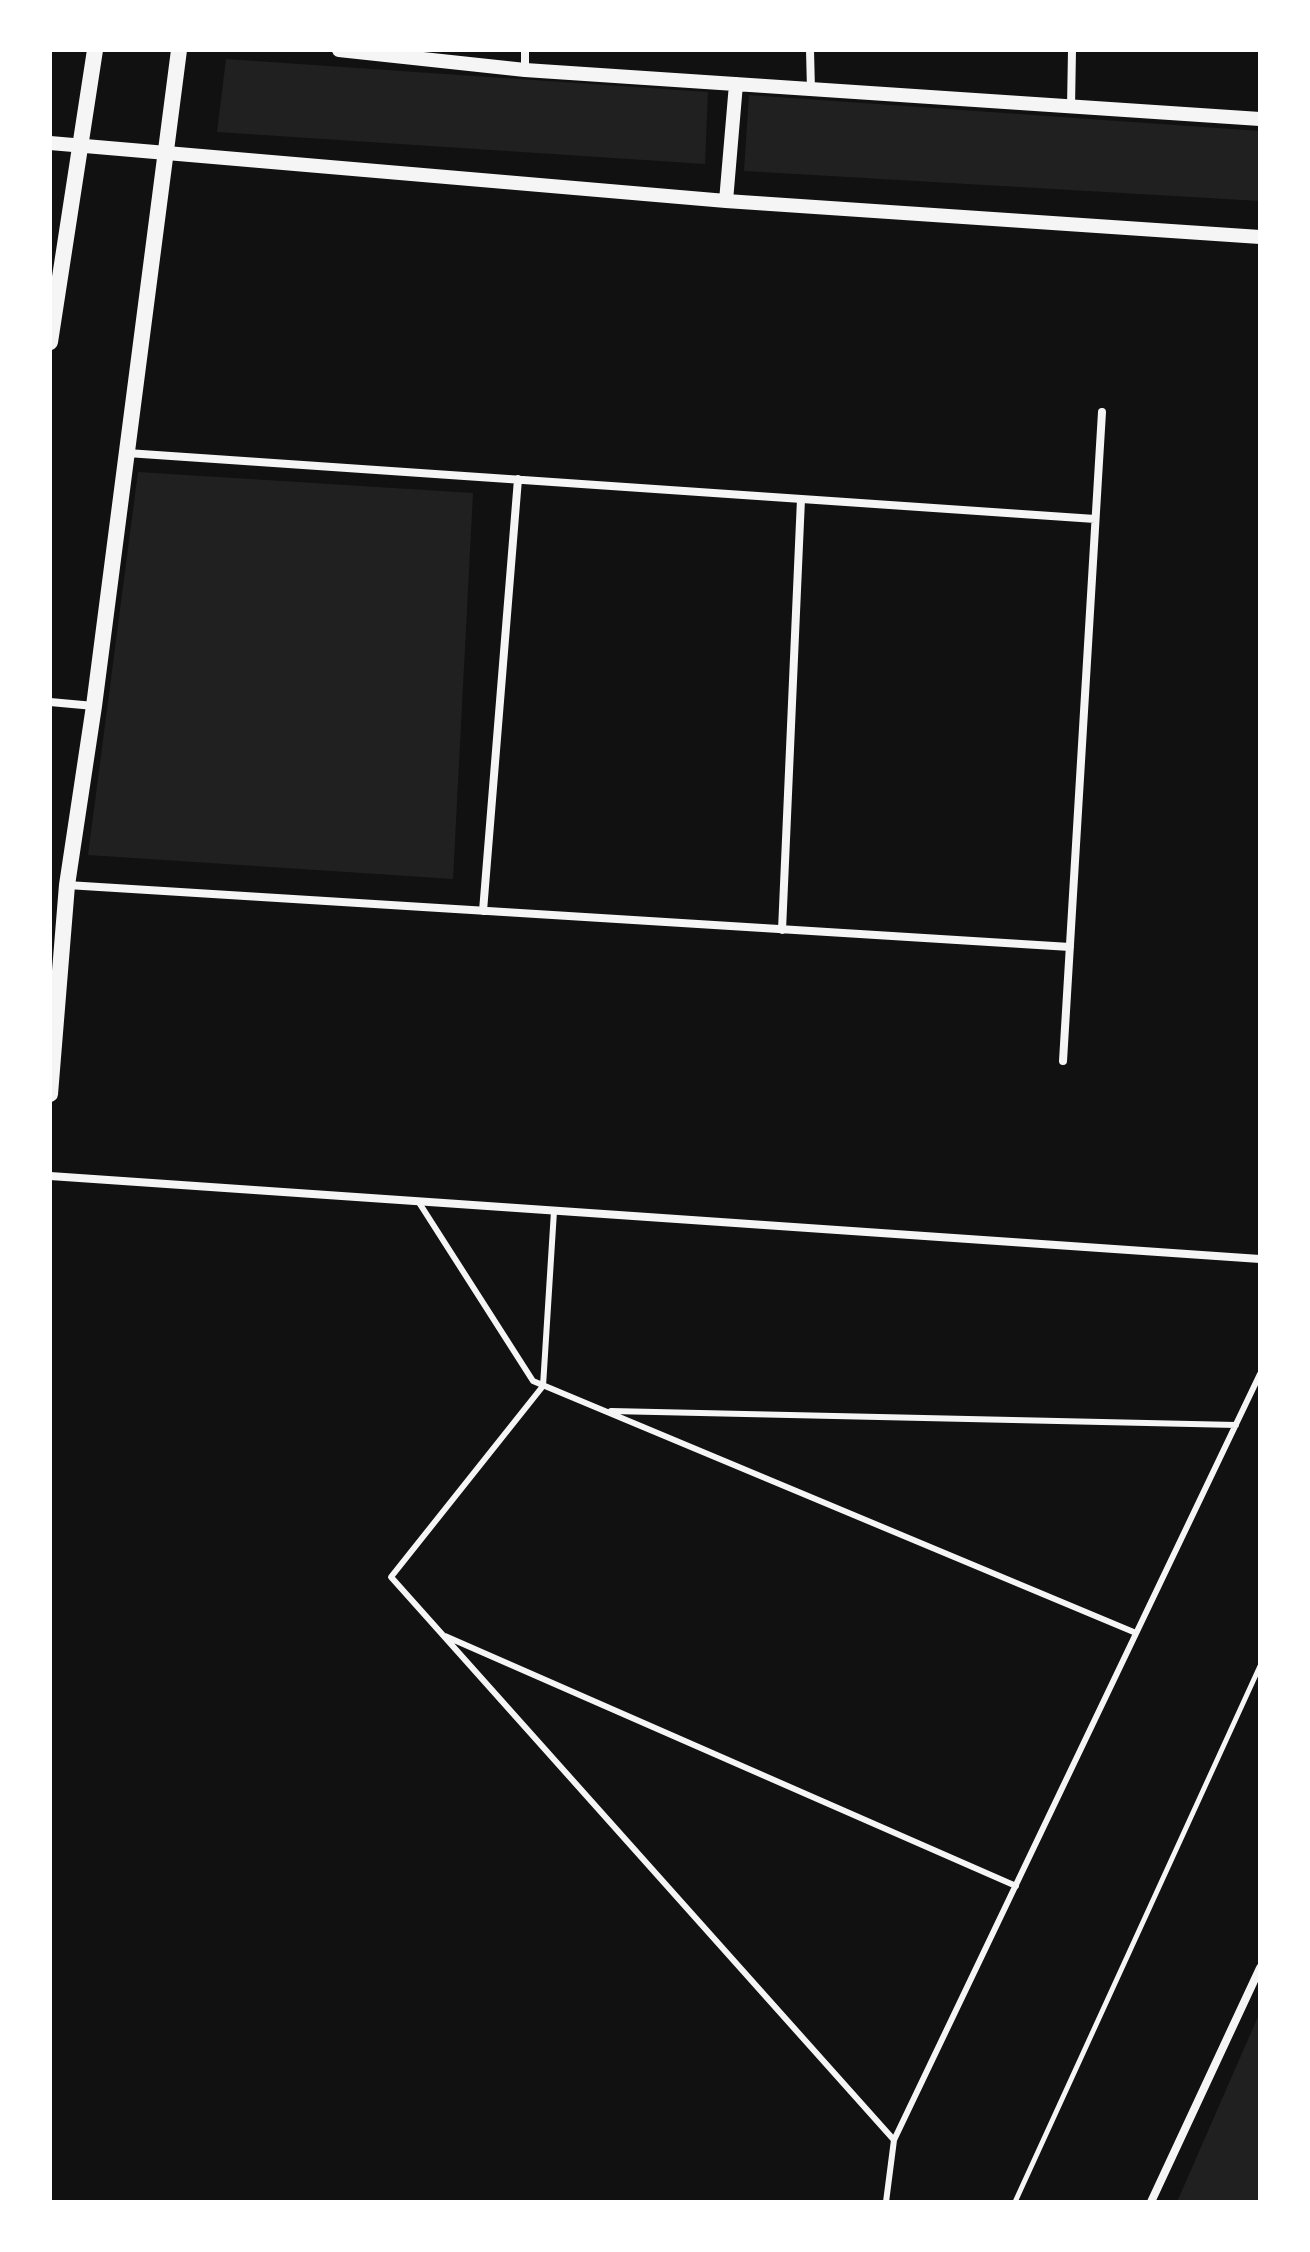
<!DOCTYPE html>
<html>
<head>
<meta charset="utf-8">
<style>
	body { margin:0 }
	#map { position:relative; width:1310px; height:2252px; overflow:hidden; background:#111; font-family:Manrope,sans-serif }
	canvas { display:block }
	.frame { position:absolute; inset:0; border:52px solid #fff; pointer-events:none }
</style>
</head>
<body>
<div id="map">
<canvas width="1310" height="2252"></canvas>
<div class="frame"></div>
</div>
<script>
const c = document.querySelector('canvas').getContext('2d');
c.lineJoin = 'round';
function fill(path, color) { c.fillStyle = color; c.fill(path, 'evenodd'); }
const toPath = rows => new Path2D(rows.map(r => 'M' + r).join(''));
function stroke(path, color, width, dash) { c.strokeStyle = color; c.lineWidth = width; c.lineCap = dash ? 'butt' : 'round'; c.setLineDash(dash || []); c.stroke(path); }
const green = toPath([
	[226,59,708,92,705,164,217,132],
	[749,95,1260,131,1260,201,744,171],
	[138,472,473,493,453,879,88,855],
	[1260,2012,1260,2202,1177,2202]
]);
const path = toPath([
	[1015,2202,1260,1666]
]);
const service = toPath([
	[418,1201,533,1381,1136,1633],
	[554,1211,543,1386,391,1577,894,2140],
	[611,1411,1236,1425],
	[445,1636,1016,1886],
	[886,2202,894,2140,1260,1374]
]);
const minor = toPath([
	[810,50,811,90],
	[525,70,525,50],
	[1071,107,1072,50],
	[127,453,1095,519],
	[50,702,94,706],
	[67,885,1070,947],
	[483,911,518,479],
	[782,930,801,499],
	[1063,1061,1102,412],
	[50,1176,1260,1259],
	[1151,2202,1260,1968]
]);
const tertiary = toPath([
	[339,50,525,70,1260,119],
	[50,143,726,201,1260,237],
	[726,201,736,84]
]);
const secondary = toPath([
	[50,342,95,50],
	[50,1094,67,885,94,706,179,50]
]);
fill(green, '#202020');
stroke(path, '#f5f5f5', 5);
stroke(service, '#f5f5f5', 6);
stroke(minor, '#f5f5f5', 8);
stroke(tertiary, '#f5f5f5', 14);
stroke(secondary, '#f5f5f5', 16);
</script>
</body>
</html>
